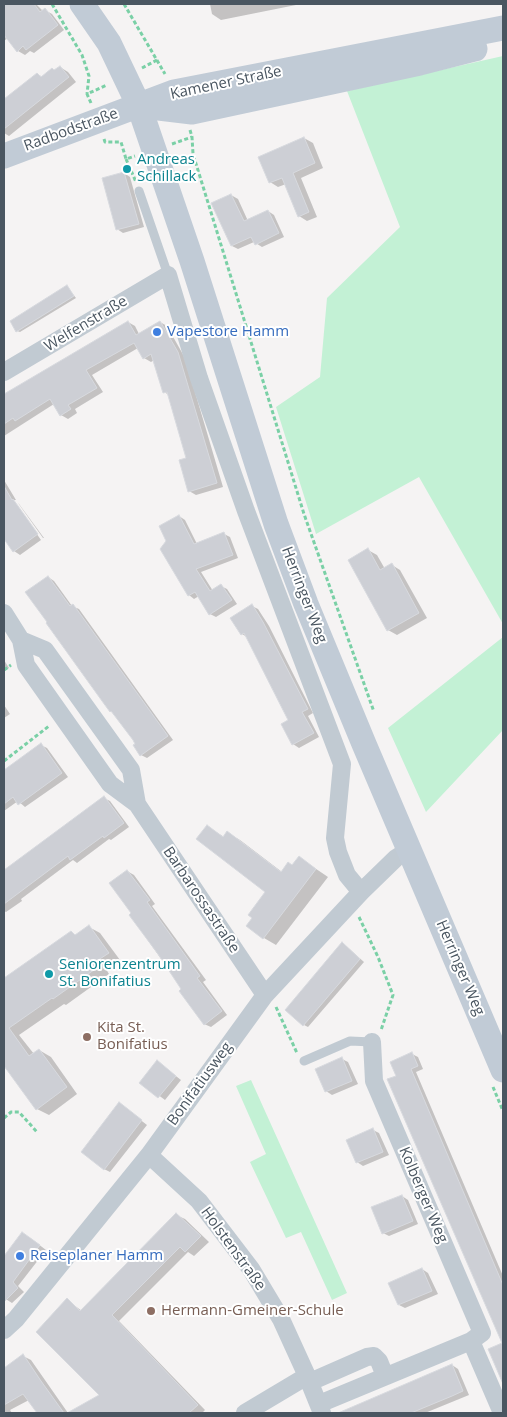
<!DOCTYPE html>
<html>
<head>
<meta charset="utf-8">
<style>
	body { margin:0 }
	#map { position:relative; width:507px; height:1417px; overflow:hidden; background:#f5f3f3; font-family:"Open Sans",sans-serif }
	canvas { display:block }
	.frame { position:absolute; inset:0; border:5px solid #4a5661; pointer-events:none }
</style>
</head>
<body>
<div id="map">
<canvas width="507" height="1417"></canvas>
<div class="frame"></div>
</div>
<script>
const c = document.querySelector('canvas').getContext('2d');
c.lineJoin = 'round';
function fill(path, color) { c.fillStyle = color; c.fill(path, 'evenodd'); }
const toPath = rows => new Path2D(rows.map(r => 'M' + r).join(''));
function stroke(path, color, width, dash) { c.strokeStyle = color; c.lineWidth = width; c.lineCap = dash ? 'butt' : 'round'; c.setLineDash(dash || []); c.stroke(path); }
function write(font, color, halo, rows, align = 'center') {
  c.font = font + ' "Open Sans",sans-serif'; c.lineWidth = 4; c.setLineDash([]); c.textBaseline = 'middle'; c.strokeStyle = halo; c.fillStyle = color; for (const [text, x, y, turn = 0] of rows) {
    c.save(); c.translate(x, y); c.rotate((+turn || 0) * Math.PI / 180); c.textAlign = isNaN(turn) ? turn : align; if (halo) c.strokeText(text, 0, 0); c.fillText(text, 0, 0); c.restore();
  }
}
const green = toPath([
	[503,56,503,624,419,477,316,534,276,407,320,377,327,298,400,227,347,91],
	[503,637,503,730,426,812,388,728],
	[251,1080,347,1293,332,1300,301,1232,286,1238,250,1162,266,1154,236,1086]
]);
const shadow = toPath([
	[4,4,36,4,43,11,45,10,52,14,64,30,34,53,30,51,25,55,18,51,8,38,4,41],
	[210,4,301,4,221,20,212,14],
	[60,67,68,72,76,82,9,136,4,133,4,98,5,100,37,74,43,77],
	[304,138,313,143,323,168,301,178,317,217,307,221,299,216,286,184,278,187,270,182],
	[124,173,130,177,144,227,123,233,117,229],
	[231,195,238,199,248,221,268,211,274,215,284,237,262,247,254,242,238,249,232,246,213,204],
	[67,287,76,298,20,332,17,331],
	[128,322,135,326,139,334,160,322,167,326,185,358,223,487,196,495,189,491,187,458,169,395,164,392,154,360,151,362,144,358,138,348,92,375,103,392,75,409,77,413,68,419,61,415,54,404,4,436,4,396],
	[4,480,16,500,13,500,41,540,20,555,14,551,4,537],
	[18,503,19,504,44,538,43,538],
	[179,516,185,520,197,544,224,534,230,537,238,558,201,572,213,591,221,586,227,589,237,604,216,617,210,614,199,596,194,599,189,595,168,541],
	[368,550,377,555,385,569,392,565,400,570,427,618,397,635,388,630],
	[48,577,54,581,72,606,79,609,173,740,147,758,141,755,137,744,114,713,110,711],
	[252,606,258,609,269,626,313,713,308,716,319,737,299,748,293,744,290,720,247,637,242,634],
	[4,660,9,668,4,671],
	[4,705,10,714,4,718],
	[41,745,47,748,68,777,25,807,18,801,4,811,4,772],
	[104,798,110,801,129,827,111,840,109,839,77,863,73,860,21,899,22,901,6,912,4,911,4,872],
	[207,826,224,837,228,833,240,840,282,872,293,866,300,858,328,877,276,945,264,938,267,892],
	[127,871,134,875,155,904,152,906,206,980,203,982,227,1015,211,1027,204,1024,183,990,130,915,133,914],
	[89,927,100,933,120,960,106,969,109,974,66,1005,64,1004,19,1035,34,1054,39,1050,51,1057,77,1094,49,1115,37,1109,4,1064,4,980,71,932,76,935],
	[346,946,364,962,308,1027,304,1025],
	[412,1054,418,1057,423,1069,416,1072,503,1276,503,1327,501,1328,397,1076],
	[342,1059,348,1062,358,1084,332,1095,326,1091],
	[163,1066,181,1080,165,1100,141,1082],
	[125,1108,147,1125,110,1172,104,1169],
	[373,1130,379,1133,389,1155,363,1166,357,1162],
	[402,1196,408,1200,418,1224,389,1236,383,1233],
	[176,1215,185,1219,209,1242,194,1256,188,1252,119,1321,205,1410,202,1413,119,1413,117,1412,115,1413,69,1413,101,1395,67,1300,82,1311],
	[29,1237,46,1250,18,1286,24,1292,12,1303,4,1298,4,1269,16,1258],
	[422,1269,428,1273,438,1294,405,1308,399,1305],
	[23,1356,31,1360,68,1413,38,1413,29,1400,10,1410,12,1413,4,1413,4,1369],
	[452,1365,458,1369,469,1395,425,1413,422,1412,418,1413,350,1413,348,1410]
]);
const building = toPath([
	[4,4,34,4,40,12,45,8,58,25,26,50,23,46,17,52,4,35,4,4],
	[60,66,69,77,4,129,4,99,37,73,41,77,52,68,54,70,60,66],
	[304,137,315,163,293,173,309,212,298,217,282,178,269,183,258,157,304,137],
	[124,172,139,224,116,230,102,178,124,172],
	[231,194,244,221,268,210,279,233,255,245,251,237,231,246,211,203,231,194],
	[67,285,74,296,16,332,10,321,67,285],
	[128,321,136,335,160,321,178,352,217,483,188,492,179,460,186,458,167,392,163,393,151,354,143,359,134,343,86,370,97,388,68,405,71,409,60,416,50,399,15,421,13,418,4,424,4,394,128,321],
	[4,486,12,500,13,499,38,534,13,552,4,539,4,486],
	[179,515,194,544,224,532,233,555,196,569,210,591,221,584,232,600,209,615,195,592,188,596,160,549,166,541,159,526,179,515],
	[368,548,380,570,392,563,419,613,387,631,348,560,368,548],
	[48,576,70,606,73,604,168,736,140,756,133,745,135,744,133,740,111,711,110,712,102,701,46,623,47,622,25,592,48,576],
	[252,604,263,622,308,709,302,712,314,733,292,745,281,724,288,720,244,633,241,635,230,618,252,604],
	[41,743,62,773,18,805,13,797,4,804,4,770,41,743],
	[104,796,124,823,104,838,103,836,70,860,68,856,4,904,4,870,104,796],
	[207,825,223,837,227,831,281,872,288,862,292,865,299,856,316,869,263,939,246,926,252,918,248,915,265,892,196,839,207,825],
	[127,870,150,900,147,902,200,976,197,978,222,1011,204,1025,179,991,181,989,158,954,129,915,131,913,109,883,127,870],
	[89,925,109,953,95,962,98,967,53,999,52,998,9,1028,29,1056,39,1049,67,1087,36,1110,4,1066,4,978,71,931,75,935,89,925],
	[342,942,360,959,303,1026,285,1010,342,942],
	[412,1052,418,1066,411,1069,503,1285,503,1384,488,1349,502,1343,387,1079,396,1076,390,1062,412,1052],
	[342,1057,352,1081,325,1092,315,1069,342,1057],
	[157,1060,176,1076,158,1098,139,1083,157,1060],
	[119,1102,142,1120,104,1170,81,1152,119,1102],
	[373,1128,383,1152,356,1163,346,1140,373,1128],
	[402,1195,413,1221,382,1234,371,1207,402,1195],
	[176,1213,201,1236,185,1252,180,1247,112,1315,198,1405,189,1413,67,1413,99,1395,36,1332,67,1298,80,1311,176,1213],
	[22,1232,40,1245,13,1282,18,1288,4,1302,4,1256,22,1232],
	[422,1268,432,1291,398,1305,388,1283,422,1268],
	[23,1354,41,1381,64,1413,37,1413,23,1394,4,1405,4,1368,23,1354],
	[452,1364,463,1391,452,1396,411,1413,338,1413,452,1364]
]);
const path = toPath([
	[52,4,82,55,89,76,87,94],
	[124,4,165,74],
	[142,68,157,60],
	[91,103,87,94,107,85],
	[190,130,192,137,193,154,304,514,374,712],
	[104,139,105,142,121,142,126,159,135,156],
	[172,144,192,137],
	[126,159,136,182],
	[4,670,11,665],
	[4,761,49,726],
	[359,917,378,957,393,995,381,1030],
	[276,1007,297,1053],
	[493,1087,503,1111],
	[4,1118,11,1112,19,1112,37,1132]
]);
const service = toPath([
	[139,191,168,275],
	[304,1061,350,1041,372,1042]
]);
const minor = toPath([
	[4,372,168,275,199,378,246,511,342,764,335,838,338,852,347,875,361,892],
	[4,613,21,640],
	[21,640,45,650,131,770,137,804,110,784,26,665,21,640],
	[137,804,265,995],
	[149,1155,199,1201,251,1269,281,1319,307,1376,322,1413],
	[4,1330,16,1319,149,1155,265,995,361,892,396,858,410,849],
	[471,1341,502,1413],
	[310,1382,367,1357,374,1356,379,1361,385,1376],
	[319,1404,471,1341,482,1333,374,1081,372,1042],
	[245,1413,307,1376]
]);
const secondary = toPath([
	[82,4,109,43,139,106,192,261,276,524,306,604,364,744,503,1070],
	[142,106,192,112,420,63,475,49],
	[4,156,174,92,503,28]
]);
const markers = [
	[127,169,5,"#0f9aa8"],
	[157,332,5,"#3f7fe0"],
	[49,974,5,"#0f9aa8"],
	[87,1037,5,"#8d6e63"],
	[20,1256,5,"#3f7fe0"],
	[151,1311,5,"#8d6e63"]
];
const streetNames = [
	["Kamener Straße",226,83,-12],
	["Radbodstraße",71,130,-20],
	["Welfenstraße",86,324,-31],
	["Herringer Weg",304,595,69],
	["Barbarossastraße",201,900,56],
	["Herringer Weg",460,968,67],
	["Bonifatiusweg",200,1084,-54],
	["Kolberger Weg",423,1195,67],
	["Holstenstraße",233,1249,54]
];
const cultureNames = [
	["Andreas",137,160],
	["Schillack",137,177],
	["Seniorenzentrum",59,965],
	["St. Bonifatius",59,982]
];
const shopNames = [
	["Vapestore Hamm",167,332],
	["Reiseplaner Hamm",30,1256]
];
const educationNames = [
	["Kita St.",97,1028],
	["Bonifatius",97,1045],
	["Hermann-Gmeiner-Schule",161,1311]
];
fill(green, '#c3f1d5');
fill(shadow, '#0003');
fill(building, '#cdcfd5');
stroke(building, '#d7d9de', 1);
stroke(path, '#7ad0a6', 3, [4, 2.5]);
stroke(service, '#c1cad2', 9);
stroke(minor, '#c1cad2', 18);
stroke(secondary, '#c1cbd6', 25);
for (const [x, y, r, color] of markers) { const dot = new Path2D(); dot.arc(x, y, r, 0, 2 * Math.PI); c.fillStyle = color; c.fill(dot); stroke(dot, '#fff', 2); }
write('15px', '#4a5661', '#fff', streetNames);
write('15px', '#0d838f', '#fff', cultureNames, 'left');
write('15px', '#366cbe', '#fff', shopNames, 'left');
write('15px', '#785e54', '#fff', educationNames, 'left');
</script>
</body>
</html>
